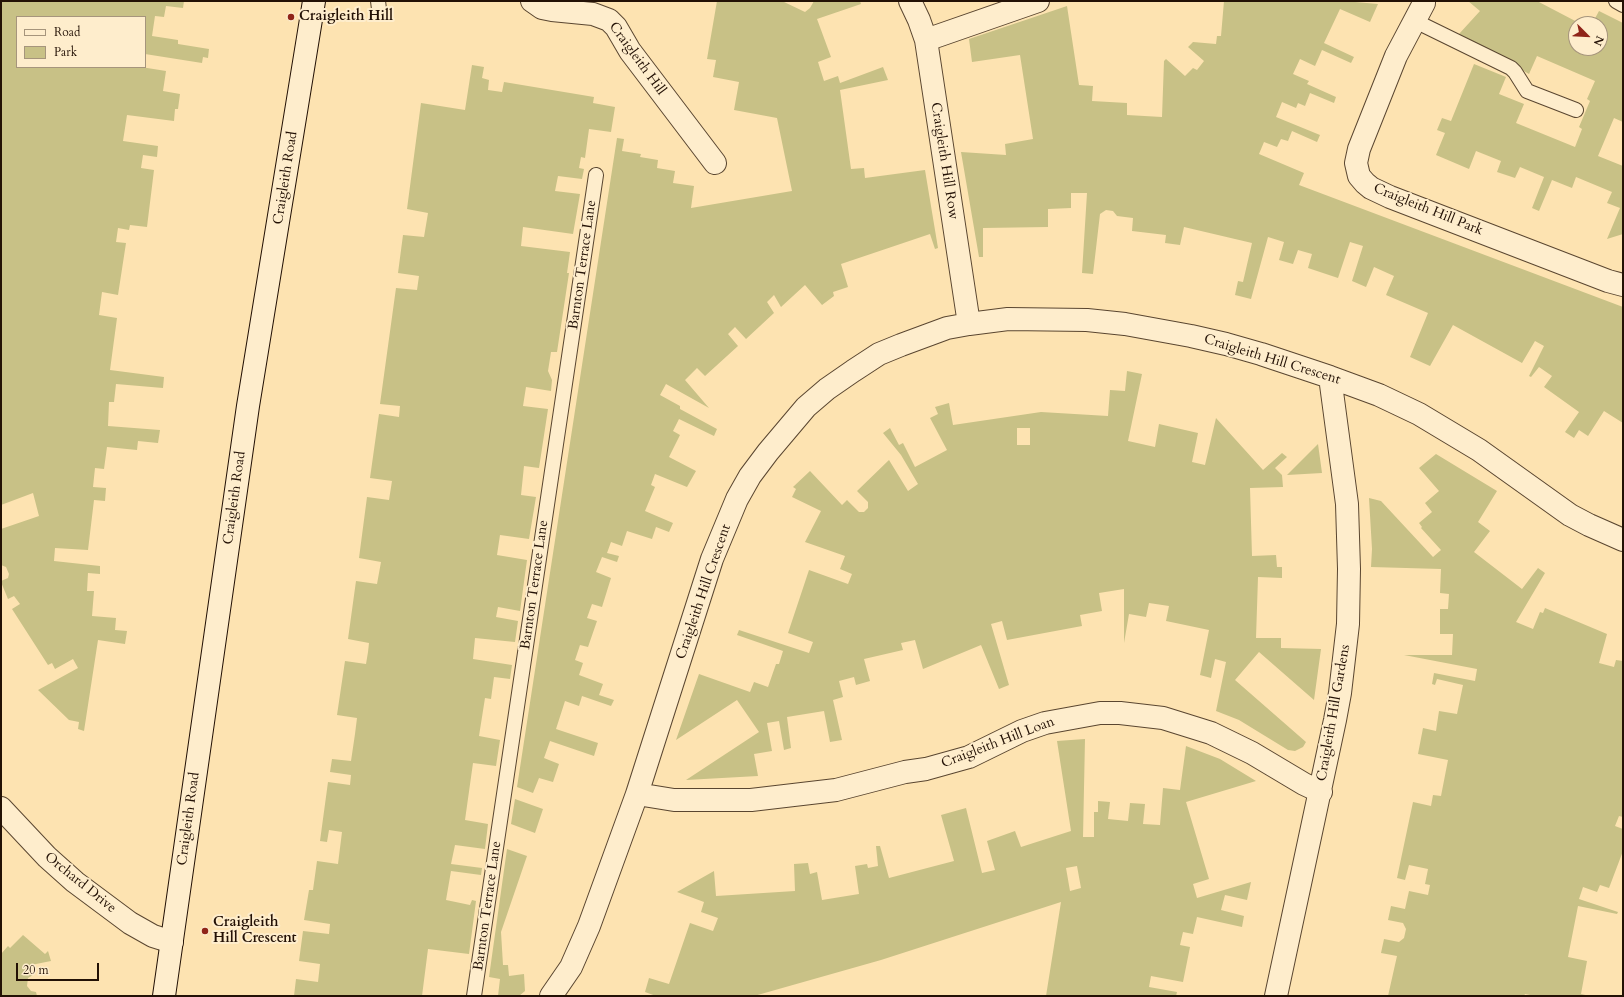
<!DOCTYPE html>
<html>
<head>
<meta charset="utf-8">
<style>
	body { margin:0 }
	#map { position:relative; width:1624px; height:997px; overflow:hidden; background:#fde3b1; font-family:Cardo,serif }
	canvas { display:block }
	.frame { position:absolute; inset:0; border:2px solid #231105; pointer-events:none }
	.legend { position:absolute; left:16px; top:16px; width:130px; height:52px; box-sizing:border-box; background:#feedcc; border:1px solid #a6957c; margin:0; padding:5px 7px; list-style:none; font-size:12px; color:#231105 }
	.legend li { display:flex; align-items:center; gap:8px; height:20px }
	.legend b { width:20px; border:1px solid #a6957c }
	.north { position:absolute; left:1568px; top:16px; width:40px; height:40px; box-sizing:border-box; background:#feedcc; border:1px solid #a6957c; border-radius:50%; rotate:114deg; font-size:11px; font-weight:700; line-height:16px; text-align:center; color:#231105 }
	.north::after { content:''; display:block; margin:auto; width:14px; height:18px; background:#8f2418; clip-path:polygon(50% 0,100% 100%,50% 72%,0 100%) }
	.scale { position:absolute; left:16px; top:963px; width:83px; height:18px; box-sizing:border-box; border:2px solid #231105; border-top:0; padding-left:5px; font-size:12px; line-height:14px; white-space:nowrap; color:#231105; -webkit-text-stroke:3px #feedcc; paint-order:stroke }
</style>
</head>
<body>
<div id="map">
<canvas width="1624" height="997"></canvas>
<div class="frame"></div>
<ul class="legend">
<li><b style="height:5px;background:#feedcc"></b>Road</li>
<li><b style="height:11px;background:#c8c186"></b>Park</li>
</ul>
<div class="north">N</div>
<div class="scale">20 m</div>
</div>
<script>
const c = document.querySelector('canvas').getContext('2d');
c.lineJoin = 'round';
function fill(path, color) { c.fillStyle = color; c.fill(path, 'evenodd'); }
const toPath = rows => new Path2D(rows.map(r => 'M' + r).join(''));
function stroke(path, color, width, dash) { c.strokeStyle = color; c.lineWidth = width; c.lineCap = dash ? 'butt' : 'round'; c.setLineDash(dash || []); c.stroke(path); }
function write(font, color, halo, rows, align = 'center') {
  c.font = font + ' Cardo,serif'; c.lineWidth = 4; c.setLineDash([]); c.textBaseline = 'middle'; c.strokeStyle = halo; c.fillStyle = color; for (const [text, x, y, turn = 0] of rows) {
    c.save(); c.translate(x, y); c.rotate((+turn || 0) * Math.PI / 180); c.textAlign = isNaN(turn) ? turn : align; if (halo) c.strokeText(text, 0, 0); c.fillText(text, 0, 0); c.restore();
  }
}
const green = toPath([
	[1,1,184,1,183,8,166,6,164,17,155,16,152,36,178,40,178,44,209,49,208,58,203,57,202,63,145,54,145,17,17,17,17,67,141,67,166,71,163,91,180,94,178,109,175,109,174,121,127,115,123,141,158,146,157,157,143,155,141,168,154,170,147,227,130,225,129,230,118,228,116,242,126,243,118,295,102,292,99,315,117,318,110,370,164,377,163,388,116,384,114,402,109,402,108,426,160,430,158,443,138,441,137,450,107,447,104,469,95,468,93,487,106,488,105,501,94,500,88,550,55,548,54,561,100,566,100,574,88,573,87,591,94,591,92,616,116,618,115,630,127,631,125,644,98,640,84,731,78,729,79,722,69,720,38,690,78,668,73,659,55,669,52,663,48,665,12,609,20,604,14,596,8,599,1,582,1,581,8,578,9,574,6,567,1,565,1,529,39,516,33,493,1,505],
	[717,1,782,1,805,12,810,8,814,1,860,1,861,4,817,19,831,57,818,62,824,81,838,76,840,83,883,67,888,80,840,90,851,169,864,168,865,178,925,170,938,248,935,249,930,234,841,264,848,287,833,292,834,296,822,305,805,285,781,307,774,295,767,302,774,313,746,339,735,327,728,334,738,346,705,376,697,368,685,380,709,408,666,384,660,395,680,406,680,409,717,429,714,436,679,419,673,431,680,435,669,457,696,471,687,487,655,474,651,485,655,487,645,511,673,523,669,532,656,527,652,539,627,531,622,546,611,542,607,553,619,556,617,562,602,557,596,572,611,578,602,607,592,604,587,618,597,621,588,647,580,645,575,660,583,663,579,675,603,684,599,695,614,700,611,706,582,696,579,706,565,701,556,729,598,743,594,756,550,741,544,758,559,764,553,782,539,778,533,793,517,787,617,138,624,139,622,151,641,154,640,157,658,160,657,168,675,171,673,183,694,186,691,208,792,191,777,118,734,110,739,82,713,77,716,60,707,59],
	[1224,1,1344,1,1378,4,1370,22,1340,9,1324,43,1354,57,1351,63,1322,50,1315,66,1300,59,1293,74,1309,81,1307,84,1336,97,1334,103,1310,93,1305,106,1298,103,1296,108,1282,102,1276,117,1320,135,1317,142,1292,131,1288,141,1281,139,1277,147,1264,142,1259,154,1304,173,1299,185,1623,307,1623,423,1604,411,1588,436,1579,430,1574,438,1565,432,1579,412,1544,387,1552,376,1539,367,1531,377,1529,376,1544,346,1535,341,1522,363,1453,325,1430,366,1410,357,1428,313,1386,295,1394,276,1374,267,1366,287,1352,281,1363,246,1350,242,1338,278,1308,268,1312,254,1298,250,1293,264,1279,260,1284,242,1268,237,1251,299,1235,295,1238,281,1243,282,1252,243,1184,227,1180,245,1165,243,1166,235,1132,231,1133,218,1117,216,1113,211,1106,210,1100,214,1093,274,1082,273,1087,193,1071,193,1071,208,1048,209,1048,227,983,228,983,257,979,257,961,152,1006,155,1005,144,1033,139,1020,55,972,62,969,39,1067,6,1079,85,1093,86,1092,101,1127,103,1127,115,1162,117,1164,61,1166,59,1185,76,1193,68,1197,70,1204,61,1188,47,1193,42,1216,44,1217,36,1221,36],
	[1468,1,1537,1,1581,24,1576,24,1576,48,1600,48,1600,24,1592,24,1599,11,1623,23,1623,122,1614,118,1598,156,1623,166,1623,234,1607,239,1620,208,1607,203,1612,192,1576,177,1572,188,1552,180,1539,211,1532,208,1544,177,1520,167,1515,178,1497,172,1501,161,1476,151,1469,169,1436,155,1445,133,1437,130,1442,118,1451,121,1474,64,1506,77,1499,94,1524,104,1516,123,1575,147,1582,129,1579,127,1590,101,1587,99,1595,81,1537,56,1529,74,1459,34,1480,11],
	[472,65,484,67,482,78,489,80,488,90,502,92,504,82,594,97,593,103,615,107,611,132,589,129,585,158,581,157,579,168,584,169,582,179,558,176,555,191,580,194,573,234,523,227,521,246,570,252,567,273,569,273,557,352,551,352,548,371,552,380,551,391,526,387,523,406,548,409,539,468,524,466,521,495,536,497,529,539,500,535,497,555,527,560,520,611,498,607,496,617,518,621,515,642,475,638,473,659,512,665,510,679,494,677,491,699,485,698,479,736,500,740,496,766,473,763,465,820,488,824,485,849,455,845,451,864,482,868,481,875,451,871,446,900,470,905,472,900,476,901,469,954,428,949,422,996,294,996,296,979,318,982,320,964,299,961,303,931,329,934,330,924,304,920,309,890,313,890,317,861,338,864,342,832,329,830,327,842,320,841,328,782,350,785,351,775,330,772,332,759,351,761,355,734,357,718,337,715,345,661,366,664,368,652,369,643,348,639,356,581,377,584,381,562,359,558,367,497,389,500,392,481,370,478,379,414,399,417,400,406,380,404,396,288,417,290,419,276,398,273,403,235,424,237,428,213,407,209,421,103,465,110],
	[1127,371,1142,374,1128,441,1155,447,1159,424,1198,433,1192,462,1205,465,1216,418,1263,470,1282,453,1287,457,1275,468,1282,475,1283,487,1250,488,1252,556,1276,555,1277,567,1282,567,1282,578,1258,577,1256,638,1281,638,1281,648,1321,649,1314,700,1259,652,1235,680,1306,742,1303,747,1295,751,1288,750,1239,720,1216,711,1226,662,1215,659,1211,678,1200,675,1209,630,1166,621,1169,606,1149,603,1146,617,1129,614,1124,643,1124,589,1099,593,1102,611,1080,615,1082,626,1007,640,1002,621,991,624,1009,685,999,689,981,645,923,669,915,640,901,643,903,650,864,659,870,681,856,685,854,677,839,681,843,697,833,700,842,740,830,742,824,711,787,717,791,748,784,750,779,721,767,723,772,751,754,754,758,776,686,780,759,732,737,700,676,740,699,674,750,692,754,682,768,687,776,664,779,664,783,651,737,635,739,630,809,653,813,642,788,633,809,570,848,584,852,574,840,569,845,556,805,542,821,511,792,497,796,489,793,487,810,471,842,505,847,500,859,512,864,512,868,508,868,502,857,491,889,460,908,491,918,484,901,455,883,433,890,428,899,445,903,443,915,467,947,450,930,418,938,414,935,407,949,403,953,425,1041,412,1108,416,1110,390,1125,391],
	[1017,428,1030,428,1030,445,1017,445],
	[1318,444,1322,473,1287,475],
	[1436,454,1497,491,1478,522,1490,531,1474,552,1522,589,1538,568,1545,573,1516,622,1533,629,1540,612,1543,613,1545,608,1607,634,1599,663,1614,667,1616,660,1623,661,1623,817,1619,816,1615,826,1623,829,1623,851,1609,888,1600,885,1597,892,1583,887,1579,899,1618,912,1617,914,1578,906,1568,957,1587,961,1581,994,1590,996,1535,996,1525,994,1524,996,1388,996,1397,956,1381,953,1384,939,1399,942,1404,938,1406,929,1403,923,1388,920,1391,906,1405,909,1409,891,1428,895,1430,885,1425,884,1428,869,1409,865,1405,880,1397,878,1413,802,1431,806,1433,795,1441,796,1448,760,1418,754,1423,728,1436,731,1439,711,1457,714,1463,685,1437,679,1435,685,1432,684,1434,673,1475,681,1477,669,1404,655,1452,655,1453,634,1440,634,1440,609,1448,609,1449,594,1440,593,1441,569,1371,567,1372,549,1369,498,1381,501,1433,557,1441,550,1421,528,1422,527,1419,523,1432,512,1425,503,1439,491,1419,468],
	[1085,739,1083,837,1094,837,1094,812,1098,812,1098,801,1110,802,1108,819,1128,821,1130,803,1145,804,1143,824,1160,825,1163,788,1180,790,1186,746,1220,759,1256,781,1186,802,1209,879,1193,884,1197,898,1251,882,1247,900,1225,895,1221,910,1244,916,1242,927,1197,917,1193,934,1183,932,1180,945,1190,947,1183,982,1151,976,1149,987,1177,992,1176,996,1046,996,1061,902,881,960,754,996,656,996,645,992,649,978,669,984,690,923,713,931,718,918,701,912,704,902,677,892,714,871,716,896,795,891,794,864,808,863,810,874,817,872,822,900,859,894,855,866,867,864,868,868,878,866,876,846,880,846,889,878,954,861,941,815,966,808,982,873,995,870,987,841,1015,831,1021,847,1071,831,1057,741],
	[1077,866,1081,888,1070,891,1066,868],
	[515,799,543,809,535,833,511,824],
	[507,849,527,856,501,932,503,965,508,965,509,976,524,974,525,991,519,996,498,996,500,979,489,977],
	[23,935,45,954,48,951,51,961,31,965,33,975,28,978,27,986,31,991,36,992,37,996,1,996,1,954,8,946,10,948]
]);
const service = toPath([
	[378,1,379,9],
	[1616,1,1623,5],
	[1415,21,1511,68,1515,72,1527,91,1576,110],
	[474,996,596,175]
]);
const minor = toPath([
	[532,1,542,8,552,10,593,14,609,20,616,27,630,51,715,163],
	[910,1,919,20,926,40,969,324],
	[1424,3,1396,56,1359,149,1356,163,1359,176,1365,183,1371,188,1390,197,1608,281,1623,285],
	[926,40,1038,1],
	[637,794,674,800,751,800,836,790,905,772,926,769,969,757,1022,731,1045,723,1100,713,1120,713,1163,718,1211,733,1252,753,1304,784,1321,792],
	[1,808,47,857,75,882,130,923,153,936,172,942],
	[551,996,571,967,589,926,637,794,712,559,737,499,750,476,768,452,806,407,827,389,853,371,879,354,901,345,947,328,969,324,1008,319,1087,320,1125,324,1191,336,1226,344,1261,354,1330,377,1379,395,1419,414,1479,450,1570,515,1589,525,1623,540],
	[1276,996,1335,720,1340,693,1348,624,1349,569,1347,504,1330,377]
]);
const secondary = toPath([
	[164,996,248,406,314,1]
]);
const markers = [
	[291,17,4,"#8f2418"],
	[205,931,4,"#8f2418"]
];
const poiNames = [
	["Craigleith Hill",299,17],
	["Craigleith",213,923],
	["Hill Crescent",213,939]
];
const streetNames = [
	["Craigleith Hill",637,59,54],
	["Craigleith Hill Row",944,161,81],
	["Craigleith Road",286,178,-81],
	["Craigleith Hill Park",1428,210,22],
	["Barnton Terrace Lane",583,265,-82],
	["Craigleith Hill Crescent",1272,360,17],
	["Craigleith Road",235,498,-82],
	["Barnton Terrace Lane",535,585,-82],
	["Craigleith Hill Crescent",704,592,-71],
	["Craigleith Hill Gardens",1334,713,-80],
	["Craigleith Hill Loan",998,743,-21],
	["Craigleith Road",189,819,-82],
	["Orchard Drive",80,883,39],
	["Barnton Terrace Lane",488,906,-82]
];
fill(green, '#c8c186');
stroke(service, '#5a4630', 16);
stroke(minor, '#5a4630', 24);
stroke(secondary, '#231105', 24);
stroke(service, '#feedcc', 14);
stroke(minor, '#feedcc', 22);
stroke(secondary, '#feedcc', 22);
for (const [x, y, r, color] of markers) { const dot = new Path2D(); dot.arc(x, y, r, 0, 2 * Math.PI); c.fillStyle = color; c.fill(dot); stroke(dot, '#feedcc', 1.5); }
write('bold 14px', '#231105', '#feedcc', poiNames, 'left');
write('14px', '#231105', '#feedcc', streetNames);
</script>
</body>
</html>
